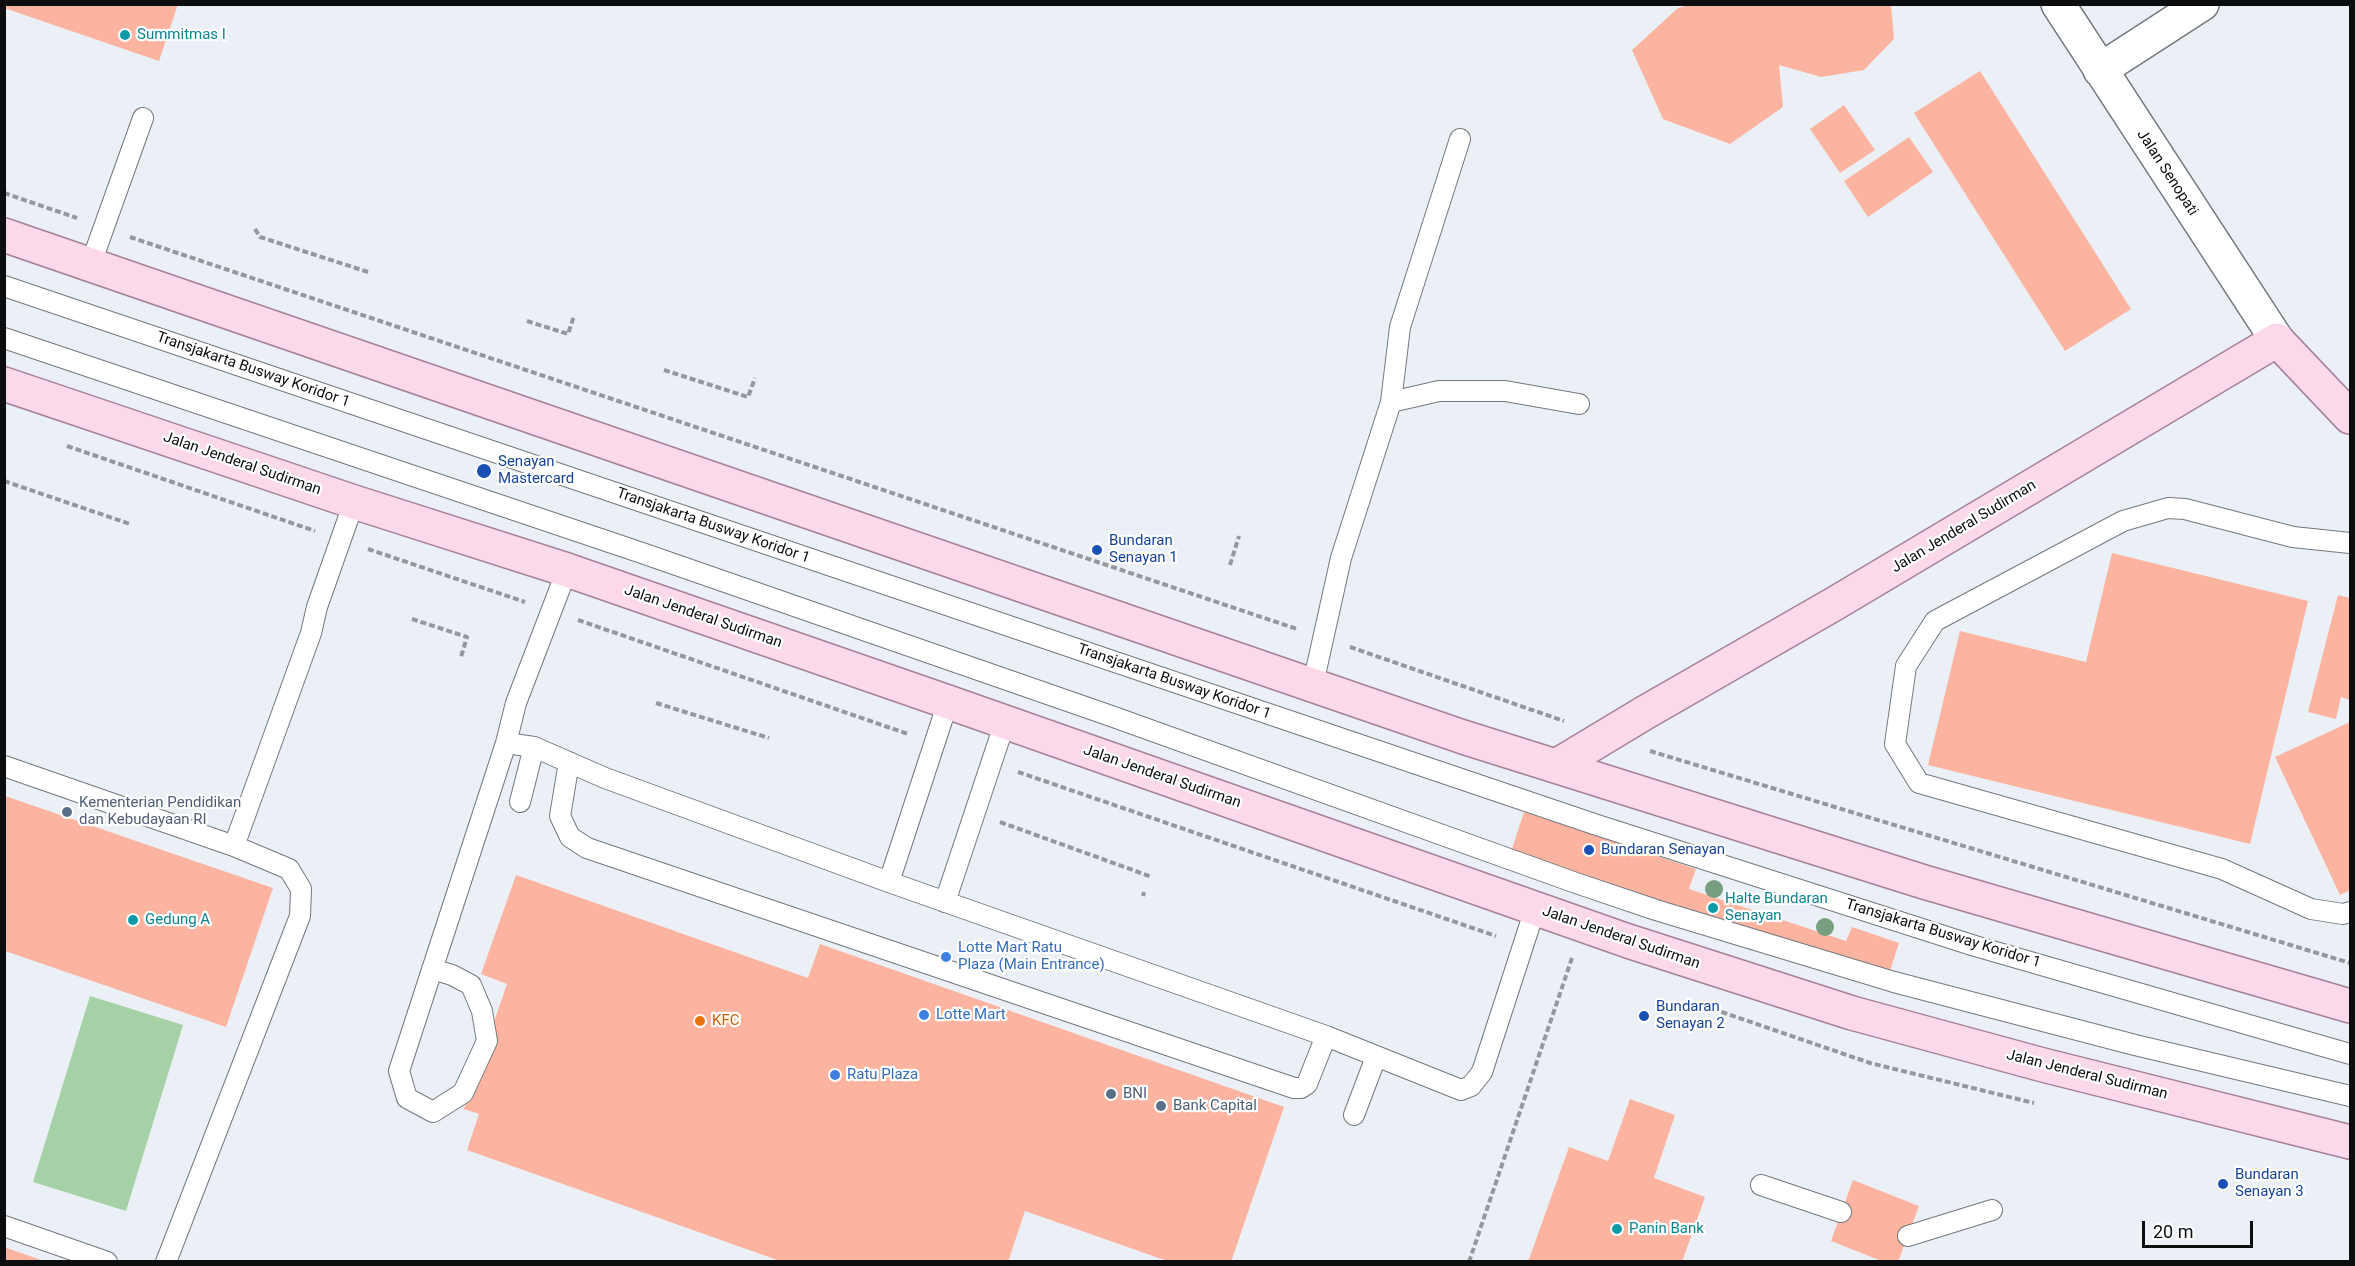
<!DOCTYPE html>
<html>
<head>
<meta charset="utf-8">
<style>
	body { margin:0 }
	#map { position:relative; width:2355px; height:1266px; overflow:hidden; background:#ebf0f6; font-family:Roboto,sans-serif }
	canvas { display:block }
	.frame { position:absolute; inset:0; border:6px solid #0b0d0f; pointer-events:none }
	.scale { position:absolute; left:2142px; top:1221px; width:111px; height:27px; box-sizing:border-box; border:3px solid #0b0d0f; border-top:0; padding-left:8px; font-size:18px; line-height:21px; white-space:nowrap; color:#0b0d0f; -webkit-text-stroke:4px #fff; paint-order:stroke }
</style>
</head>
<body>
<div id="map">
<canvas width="2355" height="1266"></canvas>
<div class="frame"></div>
<div class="scale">20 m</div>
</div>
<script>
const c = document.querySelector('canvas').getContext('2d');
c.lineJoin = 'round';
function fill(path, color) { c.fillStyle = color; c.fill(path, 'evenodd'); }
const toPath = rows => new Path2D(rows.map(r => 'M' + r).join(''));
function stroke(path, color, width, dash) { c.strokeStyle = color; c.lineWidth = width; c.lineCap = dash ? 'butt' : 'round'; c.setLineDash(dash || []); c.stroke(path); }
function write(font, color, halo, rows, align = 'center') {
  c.font = font + ' Roboto,sans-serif'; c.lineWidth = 4.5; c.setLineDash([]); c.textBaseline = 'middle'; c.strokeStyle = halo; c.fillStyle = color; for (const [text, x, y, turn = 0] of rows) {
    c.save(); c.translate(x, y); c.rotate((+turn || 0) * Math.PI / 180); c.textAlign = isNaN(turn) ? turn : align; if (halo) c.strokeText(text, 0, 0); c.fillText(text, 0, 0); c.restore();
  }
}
const green = toPath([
	[90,996,183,1025,126,1211,33,1182]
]);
const building = toPath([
	[4,4,178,4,159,61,4,8],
	[1692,4,1891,4,1894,39,1864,70,1821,77,1779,65,1783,107,1730,144,1663,119,1632,50,1678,8],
	[1980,71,2131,309,2065,351,1914,113],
	[1844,105,1875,150,1840,173,1810,129],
	[1909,137,1933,172,1868,217,1844,181],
	[2112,553,2308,601,2250,844,1928,765,1960,631,2086,662],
	[2338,595,2350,598,2350,700,2341,697,2336,719,2308,712],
	[2350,722,2350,890,2340,895,2275,757],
	[5,796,273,888,226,1027,5,951],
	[1524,812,1696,869,1689,889,1846,941,1852,927,1899,943,1888,977,1511,852],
	[516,875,808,978,820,944,1284,1107,1231,1262,1170,1262,1025,1211,1008,1262,783,1262,467,1150,479,1114,464,1109,507,984,481,974],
	[1630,1099,1675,1115,1654,1178,1705,1197,1682,1262,1528,1262,1569,1147,1608,1161],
	[1853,1180,1919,1206,1898,1262,1884,1262,1831,1241],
	[4,1247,44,1261,44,1262,4,1262]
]);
const path = toPath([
	[4,193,77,218],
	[255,229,260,237,368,272],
	[130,237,1297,629],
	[527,321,568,334,574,316],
	[664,370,748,397,755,378],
	[67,446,315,531],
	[4,481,130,524],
	[368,549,525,602],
	[1230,565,1239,536],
	[412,619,467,637,461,657],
	[578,620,908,734],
	[1350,647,1564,721],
	[656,703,769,738],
	[1650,751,2350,963],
	[1018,772,1496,936],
	[1000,822,1152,877],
	[1143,896,1144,892],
	[1713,1009,1870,1063,2034,1103],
	[1469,1262,1572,958]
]);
const lane = toPath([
	[90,266,143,118],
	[4,286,1597,825,1975,946,2350,1054],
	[4,338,642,553,1111,716,1576,883,1656,910,1894,982,2135,1045,2350,1096],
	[1391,402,1439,391,1505,391,1579,404],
	[2350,543,2293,537,2185,509,2168,508,2123,521,1935,621,1906,666,1895,744,1919,783,2222,869,2311,909,2343,914,2350,912],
	[1313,684,1341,558,1391,402,1400,327,1460,139],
	[506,743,534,747,605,778,889,882,1326,1036,1461,1090,1471,1086,1482,1072,1535,909],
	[569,762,560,816,570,837,587,848,1294,1088,1301,1088,1307,1084,1326,1036],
	[4,766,234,846,289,869,301,889,300,916,166,1262],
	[520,802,534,747],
	[234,846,311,633,317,607,354,502],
	[889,882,948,702],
	[945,902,1005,722],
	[432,969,452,975,471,985,482,1011,487,1041,463,1093,433,1112,407,1098,399,1071,506,743,516,703,567,570],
	[1354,1115,1376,1057],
	[1761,1185,1841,1212],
	[4,1226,107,1262],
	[1908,1236,1992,1210]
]);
const street = toPath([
	[2100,70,2202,4]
]);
const secondary = toPath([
	[2058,4,2277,340]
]);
const primary = toPath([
	[4,235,1463,737,1924,882,2350,1006],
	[4,384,354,502,567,570,948,702,1628,941,1852,1013,2043,1065,2350,1142],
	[1558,765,1646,712,1834,604,2277,340,2350,417]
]);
const trees = [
	[1714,889],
	[1825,927]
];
const markers = [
	[125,35,6,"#0f9aa8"],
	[484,471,8,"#1a4fb4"],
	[1097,550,6,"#1a4fb4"],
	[67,812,6,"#5c6f8a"],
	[1589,850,6,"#1a4fb4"],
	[1713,908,6,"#0f9aa8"],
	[133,920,6,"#0f9aa8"],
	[946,957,6,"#3f7fe0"],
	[924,1015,6,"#3f7fe0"],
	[1644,1016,6,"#1a4fb4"],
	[700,1021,6,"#e8710a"],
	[835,1075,6,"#3f7fe0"],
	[1111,1094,6,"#5c6f8a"],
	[1161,1106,6,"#5c6f8a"],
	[2223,1184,6,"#1a4fb4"],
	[1617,1229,6,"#0f9aa8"]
];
const cultureNames = [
	["Summitmas I",137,35],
	["Halte Bundaran",1725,899],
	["Senayan",1725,916],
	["Gedung A",145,920],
	["Panin Bank",1629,1229]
];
const streetNames = [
	["Jalan Senopati",2167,173,57],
	["Transjakarta Busway Koridor 1",253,370,19],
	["Jalan Jenderal Sudirman",242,464,19],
	["Transjakarta Busway Koridor 1",713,526,19],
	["Jalan Jenderal Sudirman",1964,527,-31],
	["Jalan Jenderal Sudirman",703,617,19],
	["Transjakarta Busway Koridor 1",1174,682,19],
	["Jalan Jenderal Sudirman",1162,777,19],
	["Transjakarta Busway Koridor 1",1943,934,17],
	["Jalan Jenderal Sudirman",1621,938,19],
	["Jalan Jenderal Sudirman",2087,1075,14]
];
const transitNames = [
	["Senayan",498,462],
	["Mastercard",498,479],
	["Bundaran",1109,541],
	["Senayan 1",1109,558],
	["Bundaran Senayan",1601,850],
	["Bundaran",1656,1007],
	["Senayan 2",1656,1024],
	["Bundaran",2235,1175],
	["Senayan 3",2235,1192]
];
const serviceNames = [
	["Kementerian Pendidikan",79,803],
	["dan Kebudayaan RI",79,820],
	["BNI",1123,1094],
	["Bank Capital",1173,1106]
];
const shopNames = [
	["Lotte Mart Ratu",958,948],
	["Plaza (Main Entrance)",958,965],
	["Lotte Mart",936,1015],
	["Ratu Plaza",847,1075]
];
const foodNames = [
	["KFC",712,1021]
];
fill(green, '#a6d1a6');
fill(building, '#fcb4a1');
stroke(lane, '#73787c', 22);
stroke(street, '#73787c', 36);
stroke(secondary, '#73787c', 36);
stroke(primary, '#a68195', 36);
stroke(path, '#94989c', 4, [6, 3]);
stroke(lane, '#fff', 20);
stroke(street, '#fff', 33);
stroke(secondary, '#fff', 33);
stroke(primary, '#fbd9eb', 33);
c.fillStyle = '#789e80';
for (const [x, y] of trees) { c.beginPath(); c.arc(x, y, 9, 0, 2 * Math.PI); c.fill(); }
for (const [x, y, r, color] of markers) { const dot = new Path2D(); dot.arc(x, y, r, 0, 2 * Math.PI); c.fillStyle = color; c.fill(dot); stroke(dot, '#fff', 2); }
write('15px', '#0d838f', '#fff', cultureNames, 'left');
write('15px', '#0b0d0f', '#fff', streetNames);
write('15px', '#164399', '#fff', transitNames, 'left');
write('15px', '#4e5e75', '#fff', serviceNames, 'left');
write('15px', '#366cbe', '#fff', shopNames, 'left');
write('15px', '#c56008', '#fff', foodNames, 'left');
</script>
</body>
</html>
